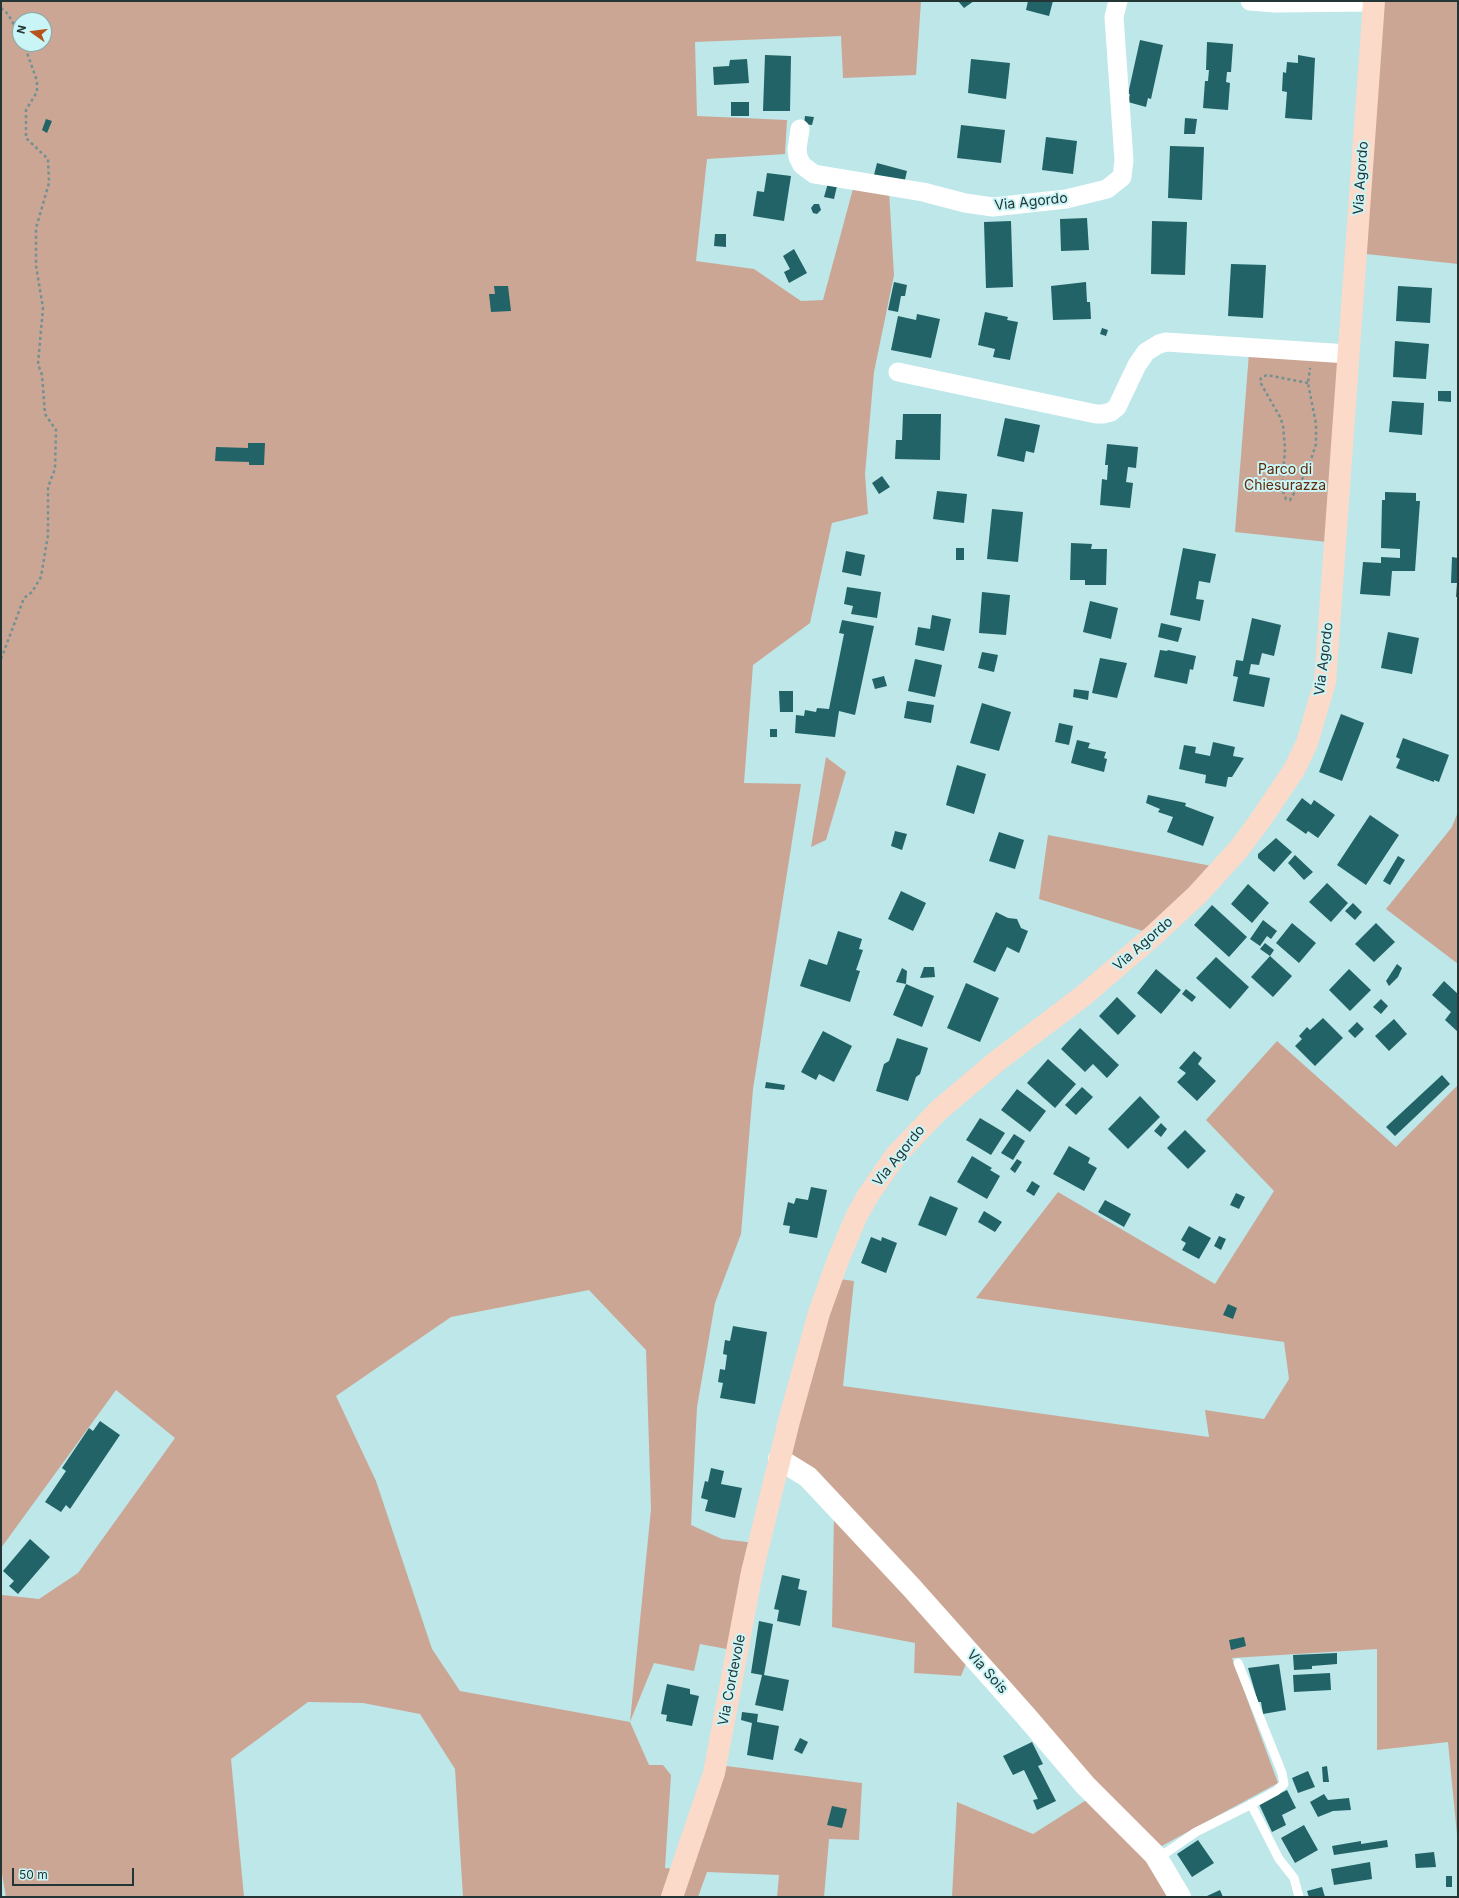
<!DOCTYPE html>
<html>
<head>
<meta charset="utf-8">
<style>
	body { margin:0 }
	#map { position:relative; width:1459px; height:1898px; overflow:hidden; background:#bde7e9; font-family:Inter,sans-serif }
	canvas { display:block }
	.frame { position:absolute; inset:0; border:2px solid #243535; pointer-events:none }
	.north { position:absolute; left:12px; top:12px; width:40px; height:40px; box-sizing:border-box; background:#caf5f7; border:1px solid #88a8a9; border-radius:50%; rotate:284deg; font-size:11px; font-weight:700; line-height:16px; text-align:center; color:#243535 }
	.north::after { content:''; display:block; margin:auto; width:14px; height:18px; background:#b7541b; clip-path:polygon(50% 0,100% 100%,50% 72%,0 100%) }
	.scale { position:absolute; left:12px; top:1868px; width:122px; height:18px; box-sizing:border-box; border:2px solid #243535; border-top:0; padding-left:5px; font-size:12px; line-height:14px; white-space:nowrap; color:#243535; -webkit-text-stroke:3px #caf5f7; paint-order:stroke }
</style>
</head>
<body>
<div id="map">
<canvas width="1459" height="1898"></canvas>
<div class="frame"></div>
<div class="north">N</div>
<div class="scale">50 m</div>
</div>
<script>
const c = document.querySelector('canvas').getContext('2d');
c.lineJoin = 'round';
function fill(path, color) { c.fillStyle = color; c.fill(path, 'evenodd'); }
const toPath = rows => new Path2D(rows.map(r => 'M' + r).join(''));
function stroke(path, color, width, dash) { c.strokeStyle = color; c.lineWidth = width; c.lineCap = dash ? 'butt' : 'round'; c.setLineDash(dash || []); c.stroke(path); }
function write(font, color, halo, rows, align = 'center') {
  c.font = font + ' Inter,sans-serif'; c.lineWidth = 4; c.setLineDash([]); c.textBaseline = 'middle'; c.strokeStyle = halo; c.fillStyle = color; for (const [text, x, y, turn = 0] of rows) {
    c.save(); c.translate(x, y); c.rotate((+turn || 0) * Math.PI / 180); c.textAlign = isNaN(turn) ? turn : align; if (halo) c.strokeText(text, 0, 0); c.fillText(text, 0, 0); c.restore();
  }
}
const green = toPath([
	[1,1,921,1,916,75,843,78,841,36,695,42,697,116,787,120,785,154,707,159,696,261,754,269,801,301,823,300,854,185,889,191,894,275,874,372,865,474,868,514,832,523,810,623,753,665,744,783,801,784,753,1089,741,1234,715,1303,697,1407,691,1525,722,1539,755,1543,732,1650,700,1644,694,1671,654,1663,630,1722,649,1765,663,1765,671,1775,665,1868,676,1869,710,1764,862,1783,859,1840,829,1839,824,1897,777,1897,779,1875,707,1872,698,1897,463,1897,455,1769,420,1714,363,1703,308,1702,231,1759,244,1897,6,1897,1,1868,1,1591,2,1595,39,1599,78,1573,175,1438,116,1390,1,1548],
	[20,20,44,20,44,44,20,44],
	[589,1290,646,1350,651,1509,630,1722,460,1691,432,1649,376,1481,336,1396,451,1317],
	[1371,1,1458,1,1458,264,1348,252],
	[1249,353,1340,358,1327,542,1235,532],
	[826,757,846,772,826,840,811,847],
	[1458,812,1458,964,1386,909,1452,827],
	[1048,835,1212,866,1143,931,1039,899],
	[1277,1041,1396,1147,1458,1085,1458,1845,1448,1742,1377,1750,1377,1649,1232,1658,1278,1783,1158,1848,1187,1897,952,1897,957,1802,1033,1834,1099,1792,973,1647,961,1676,914,1673,915,1643,832,1627,834,1513,772,1459,825,1277,854,1281,843,1386,1209,1437,1205,1410,1264,1419,1289,1379,1284,1342,976,1298,1058,1192,1215,1284,1274,1191,1206,1120]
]);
const building = toPath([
	[958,1,974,1,964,8],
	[1028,1,1053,1,1049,16,1026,10],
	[1140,40,1163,45,1151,99,1148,98,1146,107,1128,102,1130,94,1128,94],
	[1207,42,1233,44,1231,72,1227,72,1226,82,1230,83,1228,110,1203,108,1205,81,1208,81,1209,70,1206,70],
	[765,55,791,56,790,111,763,111],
	[1298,55,1315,58,1312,120,1285,118,1287,92,1282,91,1283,72,1286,73,1287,62,1298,63],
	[747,59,749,83,714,85,713,67,729,66,730,60],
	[971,59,1010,63,1006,99,968,93],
	[731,102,749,102,749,116,731,116],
	[805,116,814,117,812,125,804,124],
	[1185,118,1197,119,1195,134,1184,134],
	[46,119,52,121,47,133,42,130],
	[961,125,1005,130,1001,163,957,158],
	[1046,137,1077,141,1073,174,1042,170],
	[1170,146,1204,147,1202,200,1168,198],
	[877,163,907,171,904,184,873,179],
	[767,173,791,176,784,221,753,216,757,191,764,192],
	[828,183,837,186,834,199,824,197],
	[814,204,819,204,821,210,817,214,813,213,811,208],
	[1087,218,1089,250,1061,251,1060,219],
	[1011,221,1013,287,986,288,984,222],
	[1152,221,1187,222,1185,275,1151,274],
	[715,234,726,234,726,247,714,246],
	[794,249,807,273,789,283,784,272,790,269,783,256],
	[1231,264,1266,265,1263,318,1228,316],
	[894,282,907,285,905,296,901,296,898,312,888,310],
	[1086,282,1087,302,1090,302,1091,319,1053,320,1051,286],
	[494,286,508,286,511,311,491,312,489,294,495,294],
	[1398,286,1432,288,1430,323,1396,321],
	[985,312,1008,317,1007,320,1018,322,1010,360,993,357,995,349,978,345],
	[917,314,940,319,931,358,891,350,898,316,916,320],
	[1102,328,1108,330,1106,336,1100,334],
	[1395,341,1429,344,1426,379,1393,377],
	[1438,391,1451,391,1451,402,1438,401],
	[1392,401,1424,403,1422,435,1389,432],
	[903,414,941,414,940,460,895,459,896,440,902,440],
	[1005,418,1040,425,1034,453,1026,451,1024,462,997,456],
	[248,443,265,443,264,465,249,465,249,462,215,461,216,447,248,448],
	[1107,444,1138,447,1136,468,1128,467,1126,482,1133,483,1130,508,1100,505,1102,479,1107,480,1108,465,1105,465],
	[882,476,890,487,879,494,872,483],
	[937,491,967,494,964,523,933,519],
	[1385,492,1416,493,1416,501,1420,501,1415,571,1392,571,1390,596,1360,594,1363,562,1381,563,1381,557,1400,558,1400,549,1381,548,1382,500,1385,500],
	[992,509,1023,512,1018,562,987,559],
	[1071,543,1092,544,1091,549,1107,549,1106,585,1085,585,1085,580,1070,580],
	[956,548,964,548,964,560,956,560],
	[1183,548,1216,554,1210,583,1199,581,1196,599,1204,600,1200,621,1170,615],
	[846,551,865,555,861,576,842,572],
	[1452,557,1458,558,1458,597,1456,597,1457,583,1451,583],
	[847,587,881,592,877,618,851,614,853,606,844,604],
	[982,592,1010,595,1006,635,979,633],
	[1090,601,1118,608,1111,639,1083,632],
	[932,615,951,619,944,651,915,645,918,627,930,629],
	[1252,618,1281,625,1274,656,1262,653,1259,665,1251,664,1249,674,1270,678,1264,707,1233,701,1238,677,1233,676,1236,660,1243,661],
	[842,620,874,626,855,715,839,711,835,737,795,733,796,715,804,716,805,710,816,712,817,708,829,709,844,634,839,633],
	[1161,623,1182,628,1178,642,1158,637],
	[1388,632,1419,638,1412,674,1381,668],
	[1160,650,1167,651,1168,650,1196,656,1193,670,1190,669,1187,684,1154,677],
	[982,652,998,655,994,672,978,668],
	[1100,658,1127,663,1117,698,1092,693],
	[915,659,942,665,935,697,908,691],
	[884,676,887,686,875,689,872,679],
	[1074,689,1089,691,1088,700,1073,697],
	[779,691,793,691,793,712,780,712],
	[907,701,934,705,931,723,904,718],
	[982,703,1011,712,999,751,970,743],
	[1341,714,1364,723,1342,781,1319,772],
	[1059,723,1073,726,1069,745,1055,742],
	[770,729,777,729,777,737,770,737],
	[1403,738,1449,755,1439,782,1434,780,1434,782,1396,768,1400,759,1396,757],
	[1077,740,1090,743,1088,748,1106,752,1104,758,1107,759,1104,772,1071,763],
	[1213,742,1235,747,1233,756,1244,758,1232,777,1228,777,1226,787,1205,783,1206,775,1179,769,1184,745,1196,747,1195,753,1210,756],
	[957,765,986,774,974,814,946,805],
	[1148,795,1186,803,1185,806,1214,817,1203,846,1167,832,1173,817,1158,812,1160,809,1146,803],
	[1302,798,1311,805,1314,800,1335,815,1318,838,1308,831,1306,834,1286,820],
	[1370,815,1399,835,1366,885,1337,865],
	[895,831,907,834,902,850,891,846],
	[999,832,1024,840,1015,869,989,861],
	[1276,838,1292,852,1274,872,1258,858,1258,854],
	[1295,855,1313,872,1304,880,1288,863],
	[1398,856,1405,860,1390,885,1383,881],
	[1327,883,1348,903,1331,922,1309,902],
	[1248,884,1269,903,1252,923,1231,904],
	[901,891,926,903,913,931,888,919],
	[1353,903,1362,912,1355,920,1345,911],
	[1212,905,1247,937,1229,957,1194,925],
	[996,912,1008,918,1017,919,1021,928,1028,931,1019,953,1007,947,995,972,973,962],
	[1263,920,1277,931,1271,939,1267,936,1260,946,1250,939],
	[1292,923,1316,943,1299,963,1276,943],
	[1376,923,1395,942,1374,962,1355,944],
	[838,931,862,939,859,949,863,950,856,970,860,971,850,1002,800,986,809,959,827,965],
	[1265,943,1274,950,1270,956,1260,949],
	[1270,956,1292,976,1273,997,1251,977],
	[1216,957,1249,987,1230,1009,1196,978],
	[1397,964,1402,968,1398,977,1389,986,1386,981],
	[924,967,934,967,935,977,920,978],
	[902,968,907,971,906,984,934,996,922,1027,893,1015,906,984,896,982],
	[1156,969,1181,990,1161,1014,1137,993],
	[1349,969,1371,990,1350,1011,1329,990],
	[1444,981,1458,994,1458,1032,1445,1020,1451,1012,1432,995],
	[966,983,999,998,980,1042,947,1028],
	[1186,989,1196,997,1192,1002,1182,994],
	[1117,997,1136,1016,1118,1035,1099,1016],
	[1381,999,1388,1006,1381,1014,1373,1007],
	[1323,1018,1343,1038,1315,1066,1295,1046,1302,1039,1299,1036,1307,1027,1310,1030],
	[1394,1019,1407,1034,1389,1051,1375,1036],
	[1357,1022,1364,1029,1355,1038,1348,1031],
	[1080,1028,1119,1065,1107,1078,1093,1064,1085,1072,1061,1049],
	[823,1031,852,1046,834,1082,819,1074,816,1080,801,1072],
	[897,1038,928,1048,920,1074,916,1077,908,1101,876,1091,884,1064,889,1061],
	[1194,1051,1202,1058,1198,1064,1216,1081,1197,1101,1177,1082,1186,1073,1179,1068],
	[1048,1059,1076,1084,1055,1108,1027,1083],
	[1442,1075,1450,1084,1395,1136,1386,1127],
	[766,1082,785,1085,784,1090,765,1088],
	[1082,1087,1093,1097,1076,1115,1065,1105],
	[1017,1089,1046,1111,1030,1132,1001,1110],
	[1140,1096,1160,1117,1128,1149,1108,1129],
	[980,1118,1005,1133,991,1155,966,1140],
	[1161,1123,1167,1129,1161,1137,1154,1131],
	[1185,1130,1206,1151,1188,1169,1167,1148],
	[1014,1134,1025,1141,1013,1160,1001,1153],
	[1069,1146,1090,1158,1088,1163,1097,1168,1084,1191,1053,1174],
	[972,1156,992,1168,990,1170,1000,1176,987,1199,957,1182],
	[1017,1159,1022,1162,1015,1173,1010,1169],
	[1032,1181,1040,1186,1034,1196,1026,1191],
	[811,1187,827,1190,817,1238,789,1233,790,1226,783,1225,788,1202,794,1204,796,1198,808,1200],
	[1236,1193,1245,1197,1239,1209,1230,1205],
	[930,1196,958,1208,946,1236,918,1225],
	[1105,1200,1131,1214,1124,1227,1098,1212],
	[984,1211,1002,1222,995,1232,978,1222],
	[1189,1226,1211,1238,1199,1259,1182,1250,1186,1243,1181,1240],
	[1219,1236,1226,1239,1221,1250,1214,1246],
	[871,1237,881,1241,882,1237,897,1243,886,1273,861,1263],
	[1228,1304,1237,1308,1233,1319,1223,1315],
	[733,1326,767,1332,755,1404,720,1398,723,1383,718,1382,720,1369,725,1370,727,1355,723,1354,725,1340,730,1341],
	[100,1421,120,1435,70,1509,66,1505,61,1512,45,1502,66,1471,62,1468,89,1428,93,1431],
	[711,1468,724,1471,721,1484,742,1488,735,1518,705,1511,708,1500,701,1498,705,1481,708,1482],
	[30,1539,50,1557,18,1594,9,1586,14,1581,3,1571],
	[782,1575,800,1579,798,1589,807,1591,800,1626,777,1621,779,1610,774,1609],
	[759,1621,773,1624,764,1675,789,1680,783,1711,755,1705,762,1675,751,1673],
	[1244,1637,1246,1646,1231,1650,1229,1640],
	[1337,1653,1337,1664,1312,1666,1312,1669,1294,1670,1293,1655],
	[1279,1664,1286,1710,1263,1714,1261,1702,1258,1702,1248,1668],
	[1330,1673,1331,1690,1294,1692,1293,1675],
	[667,1684,690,1689,690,1694,699,1696,692,1726,666,1721,667,1715,661,1714],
	[742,1712,758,1714,757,1722,779,1726,773,1760,747,1755,752,1723,741,1720],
	[800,1738,808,1742,802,1754,794,1750],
	[1032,1742,1043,1764,1038,1766,1056,1801,1037,1810,1033,1800,1038,1799,1024,1770,1013,1775,1003,1756],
	[1327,1766,1329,1782,1323,1782,1322,1767],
	[1308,1771,1315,1787,1298,1793,1292,1778],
	[1287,1790,1296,1808,1282,1815,1286,1825,1272,1832,1259,1804],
	[1324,1794,1328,1800,1349,1798,1351,1810,1333,1811,1318,1817,1310,1802],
	[832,1806,847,1809,842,1828,827,1825],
	[1304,1825,1318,1850,1295,1863,1281,1838],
	[1198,1840,1214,1863,1192,1877,1177,1854],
	[1387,1840,1388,1847,1334,1855,1332,1846,1361,1841,1361,1844],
	[1434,1852,1436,1867,1416,1868,1415,1854],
	[1370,1862,1372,1879,1334,1885,1331,1869],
	[1446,1876,1452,1876,1452,1887,1446,1887],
	[1322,1887,1325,1897,1309,1897,1307,1891],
	[1220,1890,1223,1897,1207,1897,1207,1896]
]);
const path = toPath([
	[1,8,8,14,20,36],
	[1308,383,1267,375,1261,378,1260,382,1280,417,1283,425,1285,449,1282,489,1286,499,1290,500,1308,469,1316,444,1316,424,1308,383,1310,368],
	[1,659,24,598,32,592,41,577,48,535,48,487,55,469,56,430,45,414,42,375,38,364,43,308,36,266,36,228,49,183,48,159,26,138,26,110,37,92,37,81,24,44]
]);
const service = toPath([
	[1251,1804,1279,1859,1294,1878,1299,1897],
	[1157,1859,1196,1832,1254,1803,1276,1791,1284,1784,1282,1773,1238,1663]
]);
const minor = toPath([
	[1250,1,1275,3,1373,2],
	[800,129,797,149,798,157,802,165,814,174,923,192,965,203,993,207,1066,199,1107,189,1122,177,1124,160,1114,17,1118,1],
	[898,372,1096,414,1103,414,1111,412,1117,407,1137,365,1146,352,1159,344,1166,342,1348,354]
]);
const tertiary = toPath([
	[779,1459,808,1477,911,1587,1025,1715,1085,1785,1155,1855,1180,1897]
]);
const primary = toPath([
	[672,1897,714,1773,752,1572,789,1421,819,1313,838,1260,857,1215,869,1194,896,1155,938,1111,997,1061,1083,996,1154,935,1197,895,1238,850,1259,822,1294,770,1307,743,1325,682,1374,1]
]);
const streetNames = [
	["Via Agordo",1361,178,-86],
	["Via Agordo",1031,202,-6],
	["Via Agordo",1324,659,-83],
	["Via Agordo",1143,944,-41],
	["Via Agordo",899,1156,-51],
	["Via Sois",987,1672,48],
	["Via Cordevole",732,1680,-79]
];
const parkNames = [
	["Parco di",1285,470],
	["Chiesurazza",1285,486]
];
fill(green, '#cca694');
fill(building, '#216366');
stroke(path, '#739192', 2.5, [3, 3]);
stroke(service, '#fff', 9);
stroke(minor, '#fff', 19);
stroke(tertiary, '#fff', 22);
stroke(primary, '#fcdaca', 22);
write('14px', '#243535', '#caf5f7', streetNames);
write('14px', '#622805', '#caf5f7', parkNames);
</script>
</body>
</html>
